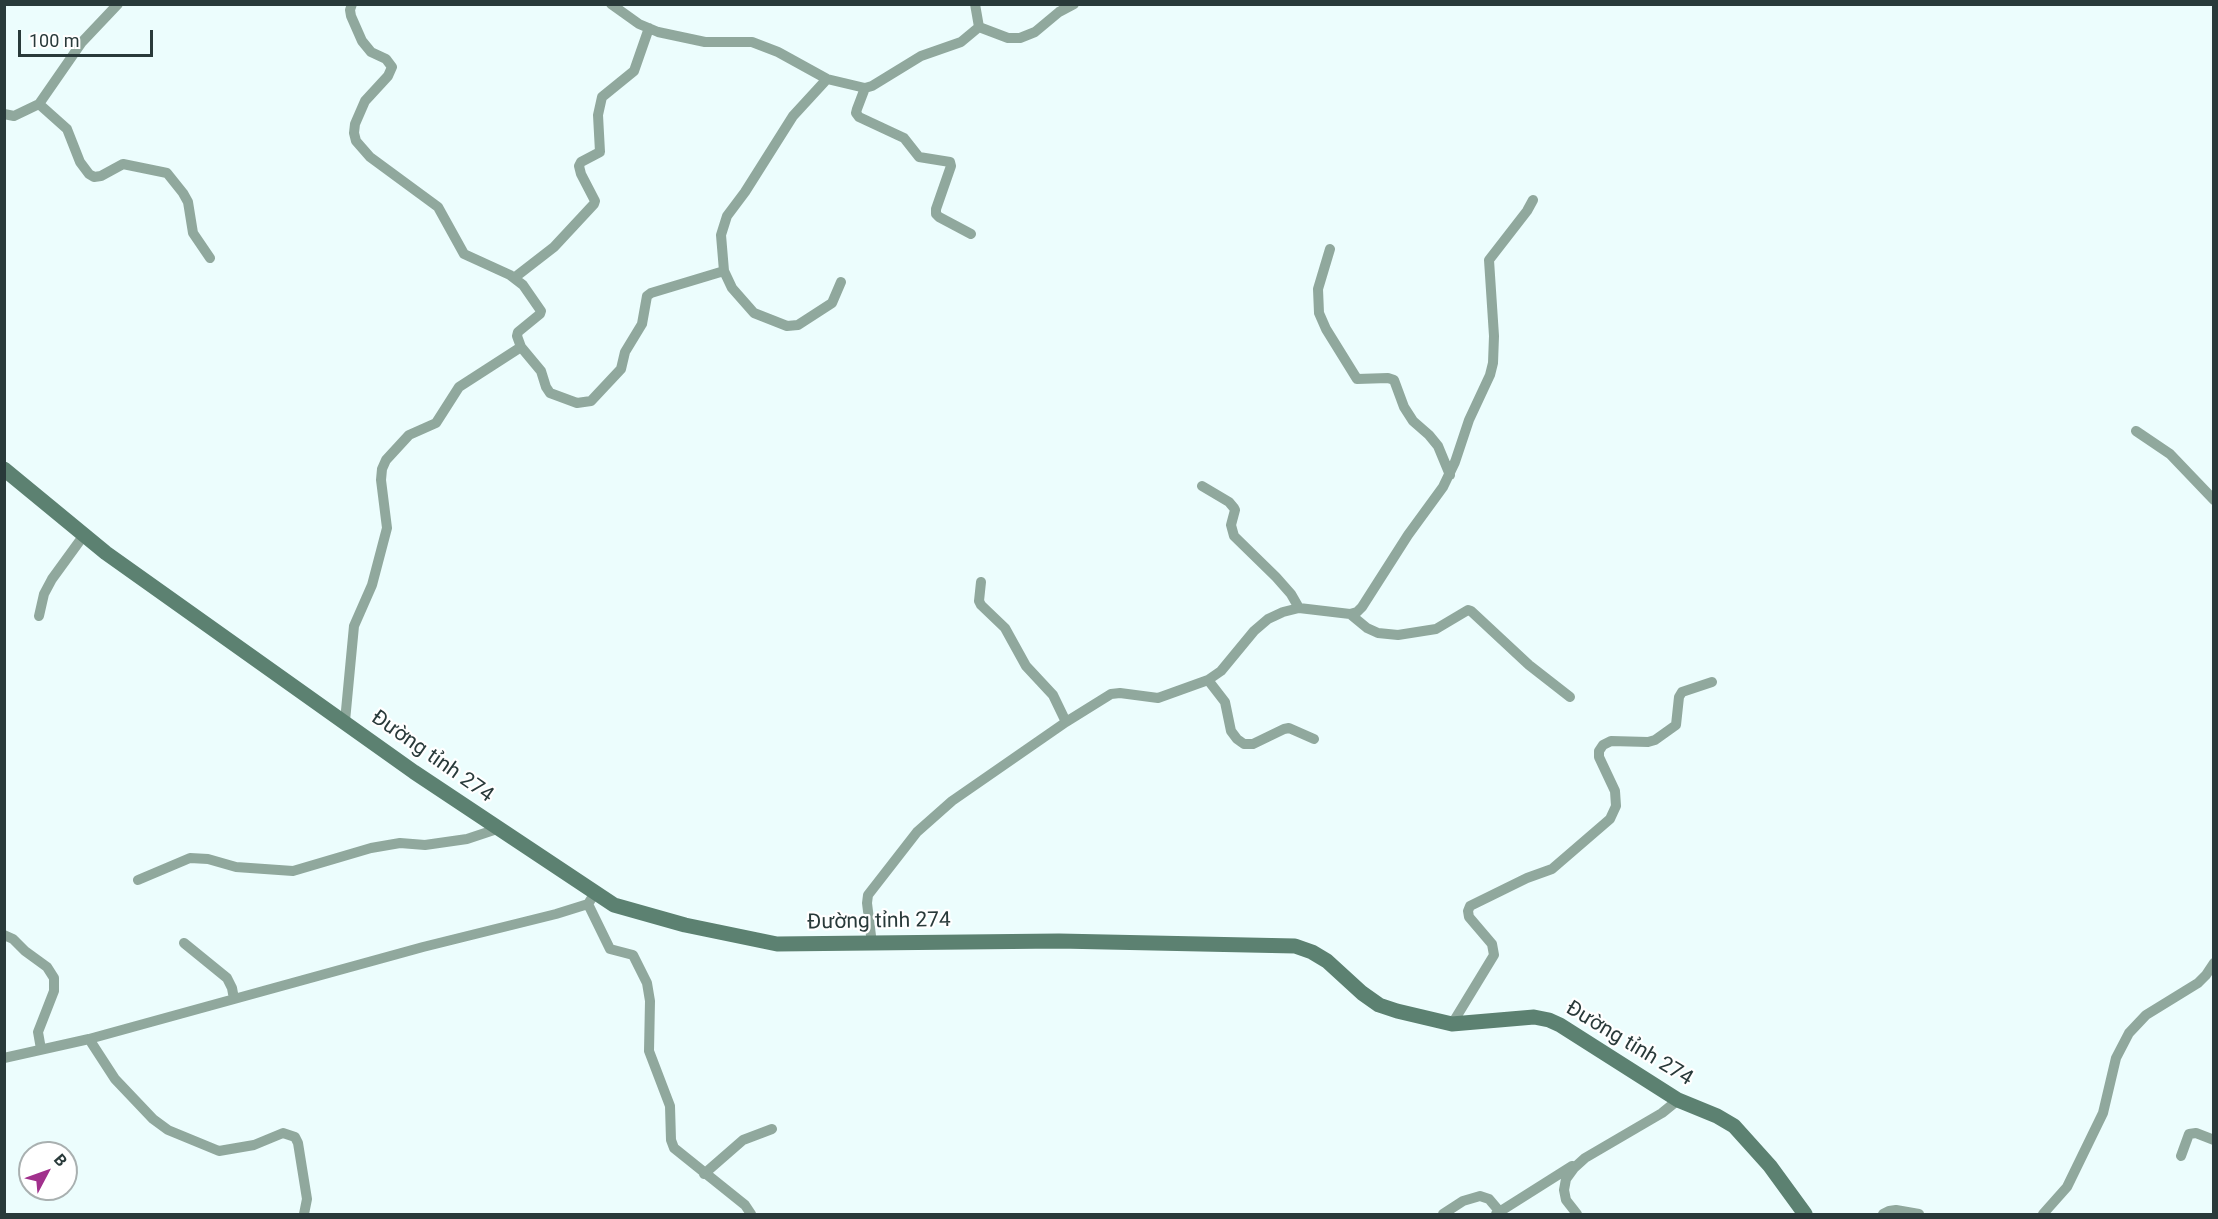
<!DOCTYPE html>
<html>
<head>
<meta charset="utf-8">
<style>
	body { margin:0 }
	#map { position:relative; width:2218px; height:1219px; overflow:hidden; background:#ecfdfd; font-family:Roboto,sans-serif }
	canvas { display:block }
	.frame { position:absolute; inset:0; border:6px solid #293a3a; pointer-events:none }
	.north { position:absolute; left:18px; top:1141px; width:60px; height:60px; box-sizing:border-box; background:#fff; border:2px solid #a9b0b0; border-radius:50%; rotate:49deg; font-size:16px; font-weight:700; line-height:24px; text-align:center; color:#293a3a }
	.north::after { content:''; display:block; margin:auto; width:21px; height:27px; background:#a1308c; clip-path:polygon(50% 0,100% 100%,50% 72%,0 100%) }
	.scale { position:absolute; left:18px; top:30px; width:135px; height:27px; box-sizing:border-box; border:3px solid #293a3a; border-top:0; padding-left:8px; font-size:18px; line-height:21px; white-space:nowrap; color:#293a3a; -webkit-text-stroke:4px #fff; paint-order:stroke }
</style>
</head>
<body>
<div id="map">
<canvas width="2218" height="1219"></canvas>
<div class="frame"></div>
<div class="north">B</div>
<div class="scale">100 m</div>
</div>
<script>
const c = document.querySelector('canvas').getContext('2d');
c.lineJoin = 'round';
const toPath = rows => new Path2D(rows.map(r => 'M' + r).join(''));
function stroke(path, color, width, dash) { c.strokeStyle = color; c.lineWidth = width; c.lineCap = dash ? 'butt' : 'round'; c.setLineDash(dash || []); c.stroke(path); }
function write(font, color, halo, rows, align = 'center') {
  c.font = font + ' Roboto,sans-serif'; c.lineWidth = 4.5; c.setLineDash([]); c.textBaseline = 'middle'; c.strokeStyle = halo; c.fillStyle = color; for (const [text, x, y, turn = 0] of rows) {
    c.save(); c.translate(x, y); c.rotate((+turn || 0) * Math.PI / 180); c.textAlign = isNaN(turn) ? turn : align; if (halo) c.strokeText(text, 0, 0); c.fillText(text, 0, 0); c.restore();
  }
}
const minor = toPath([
	[352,4,350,10,351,16,362,41,371,52,386,59,392,67,388,76,365,101,355,124,354,133,356,141,370,157,438,207,464,254,510,275,523,285,541,311,540,314,518,332,517,336,521,347,541,371,546,387,550,393,577,403,591,401,621,369,625,352,642,324,647,296,651,293,724,271],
	[611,4,639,24,658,32,705,42,752,42,778,52,827,79,865,88,872,86,921,56,961,42,979,27,1008,38,1020,38,1035,32,1059,12,1074,4],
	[975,4,979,27],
	[827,79,793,116,745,192,727,216,721,235,724,271,732,288,754,313,787,326,798,325,832,303,841,282],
	[865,88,857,109,856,113,859,117,904,138,919,157,950,162,951,166,936,209,936,214,939,217,971,234],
	[39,104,67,129,80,162,89,174,94,177,101,176,123,164,167,173,183,193,188,202,193,233,210,258],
	[4,114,14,116,39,104,82,42,118,4],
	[1330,249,1318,289,1319,313,1326,329,1357,379,1388,378,1394,380,1404,407,1413,421,1429,435,1438,446,1450,475],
	[514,278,554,247,594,204,595,201,581,174,579,166,581,162,600,152,598,115,602,97,634,71,649,28],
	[2136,431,2170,454,2214,500],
	[1202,486,1229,502,1234,508,1235,510,1231,525,1234,536,1276,577,1291,594,1299,608],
	[981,582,979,601,981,605,1005,628,1026,666,1053,695,1066,722],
	[1350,614,1367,628,1378,633,1398,635,1436,629,1468,610,1471,611,1529,665,1570,697],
	[39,616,44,594,52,579,84,535],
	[1208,680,1225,702,1231,731,1237,739,1244,744,1253,744,1284,729,1289,728,1314,739],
	[345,721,354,626,372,585,387,528,381,480,382,469,386,460,409,435,436,423,459,387,521,347],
	[138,880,190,858,208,859,236,867,293,871,371,848,400,843,425,845,467,839,497,829],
	[588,904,610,949,633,955,647,983,650,1001,649,1051,670,1106,671,1140,674,1148,745,1205,751,1214],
	[4,935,13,939,25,951,47,967,54,978,54,991,38,1032,41,1049],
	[184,943,227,978,232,988,234,999],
	[872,944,867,903,868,895,917,832,952,801,1066,722,1111,694,1120,693,1158,698,1208,680,1221,671,1254,631,1268,619,1283,612,1299,608,1350,614,1357,612,1362,607,1408,535,1443,487,1455,462,1469,420,1490,375,1493,363,1494,336,1489,260,1527,211,1533,200],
	[1452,1024,1494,955,1492,944,1469,917,1468,911,1470,906,1527,878,1552,869,1610,819,1616,806,1615,791,1599,757,1599,751,1603,745,1611,741,1648,742,1655,740,1676,725,1679,697,1682,692,1712,682],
	[89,1039,115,1079,153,1119,168,1130,219,1151,254,1145,283,1133,295,1137,298,1143,307,1199,304,1214],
	[4,1058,89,1039,423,947,556,914,588,904,595,893],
	[2181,1156,2189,1134,2196,1133,2214,1140],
	[704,1174,743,1140,772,1129],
	[1443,1214,1463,1201,1480,1196,1489,1199,1500,1212],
	[1496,1214,1572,1166],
	[1577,1214,1566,1200,1564,1190,1566,1179,1574,1168,1585,1158,1662,1113,1678,1100],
	[1883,1214,1889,1211,1896,1210,1919,1214],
	[2043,1214,2067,1187,2103,1113,2116,1058,2129,1033,2146,1015,2198,983,2206,975,2214,963]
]);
const secondary = toPath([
	[4,469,106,553,414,772,614,905,685,925,777,944,1059,941,1295,946,1312,952,1327,961,1362,993,1379,1005,1397,1011,1452,1024,1534,1017,1549,1020,1560,1025,1678,1100,1717,1116,1734,1126,1770,1166,1805,1214]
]);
const streetNames = [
	["Đường tỉnh 274",432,757,35],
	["Đường tỉnh 274",879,922,-1],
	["Đường tỉnh 274",1629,1044,31]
];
stroke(minor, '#90a89d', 10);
stroke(secondary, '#5c8171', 15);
write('21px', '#293a3a', '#fff', streetNames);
</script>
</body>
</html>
